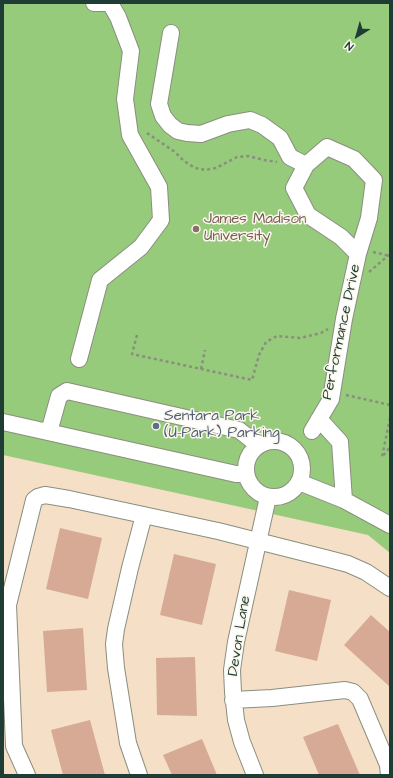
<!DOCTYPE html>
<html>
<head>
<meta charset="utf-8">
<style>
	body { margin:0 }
	#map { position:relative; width:393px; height:778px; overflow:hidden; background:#f5e0c7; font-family:"Architects Daughter",sans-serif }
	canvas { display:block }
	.frame { position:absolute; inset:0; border:4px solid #1f3d34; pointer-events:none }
	.north { position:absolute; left:337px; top:16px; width:40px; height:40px; -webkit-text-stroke:3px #fbf7ec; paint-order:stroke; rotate:217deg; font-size:11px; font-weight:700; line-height:16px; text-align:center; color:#1f3d34 }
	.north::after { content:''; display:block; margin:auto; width:14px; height:18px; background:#1f3d34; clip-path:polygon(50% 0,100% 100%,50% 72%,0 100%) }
</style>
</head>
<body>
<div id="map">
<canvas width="393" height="778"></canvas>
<div class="frame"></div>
<div class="north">N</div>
</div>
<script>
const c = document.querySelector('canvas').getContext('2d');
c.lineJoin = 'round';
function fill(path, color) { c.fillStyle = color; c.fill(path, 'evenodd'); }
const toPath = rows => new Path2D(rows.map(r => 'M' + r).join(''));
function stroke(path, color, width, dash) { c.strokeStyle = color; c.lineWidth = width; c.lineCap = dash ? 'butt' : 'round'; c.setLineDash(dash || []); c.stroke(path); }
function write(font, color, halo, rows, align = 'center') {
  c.font = font + ' "Architects Daughter",sans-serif'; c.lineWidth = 3; c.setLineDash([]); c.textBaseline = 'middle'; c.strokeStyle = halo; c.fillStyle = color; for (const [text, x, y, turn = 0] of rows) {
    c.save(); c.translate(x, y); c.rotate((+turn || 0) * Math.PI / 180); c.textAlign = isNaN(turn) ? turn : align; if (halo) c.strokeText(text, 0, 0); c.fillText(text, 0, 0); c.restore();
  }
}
const green = toPath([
	[3,3,390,3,390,553,368,535,3,455]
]);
const building = toPath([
	[60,528,102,538,88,599,46,589],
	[174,554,216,564,202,625,160,615],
	[289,590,331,600,317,661,275,651],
	[371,615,390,632,390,687,344,645],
	[83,628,87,690,47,692,43,631],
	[195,657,197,716,157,715,156,658],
	[90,720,105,775,63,775,51,730],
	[338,724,360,775,319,775,303,737],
	[202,739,217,775,172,775,163,755]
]);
const path = toPath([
	[147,133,175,152,184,161,195,168,205,170,216,168,237,157,248,156,264,160,277,162],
	[373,252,390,256],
	[369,272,390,254],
	[137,335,132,354,252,380,259,355,266,342,277,336,300,338,321,333,328,329],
	[201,369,205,350],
	[346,395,390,405],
	[390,418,382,457,390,447]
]);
const minor = toPath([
	[94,3,104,3],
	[171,33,159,104,163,116,170,125,178,131,187,133,201,134,228,124,250,120,262,125,280,138,290,157,306,165],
	[79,359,100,280,141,247,161,220,159,187,130,135,125,99,131,51,118,17,110,3],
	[319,419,340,442,344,500],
	[3,422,236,474,245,474],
	[312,431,331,399,344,319,358,254,369,218,374,180,354,159,327,147,306,165,294,188,308,215,341,237,358,254],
	[49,432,59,396,67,391,239,430,258,445],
	'246 469a28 28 0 1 1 56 0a28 28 0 1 1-56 0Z',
	[299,482,344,500,390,525],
	[233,700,272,698,345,690,353,692,360,699,388,765,389,775],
	[27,775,14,746,8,605,34,500,38,497,45,495,69,499,218,531,329,559,348,564,366,572,390,588],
	[139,775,128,743,116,668,114,644,116,629,130,568,144,515],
	[255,775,242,742,236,720,233,692,232,670,236,642,268,497]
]);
const markers = [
	[196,229,4,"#8d6e63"],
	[156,426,4,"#5c6f8a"]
];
const educationNames = [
	["James Madison",204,220],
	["University",204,237]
];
const streetNames = [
	["Performance Drive",342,332,-78],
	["Devon Lane",240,636,-81]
];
const serviceNames = [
	["Sentara Park",164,417],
	["(U-Park) Parking",164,434]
];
fill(green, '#97cb7c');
fill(building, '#d6aa94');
stroke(minor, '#8a8e7e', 18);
stroke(path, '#8a8e7e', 2.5, [3, 3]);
stroke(minor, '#fff', 16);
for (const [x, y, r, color] of markers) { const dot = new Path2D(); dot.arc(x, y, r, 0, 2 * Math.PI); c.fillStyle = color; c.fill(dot); stroke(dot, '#fbf7ec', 1.5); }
write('15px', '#785e54', '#fbf7ec', educationNames, 'left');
write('15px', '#1f3d34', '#fbf7ec', streetNames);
write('15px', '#4e5e75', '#fbf7ec', serviceNames, 'left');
</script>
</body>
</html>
